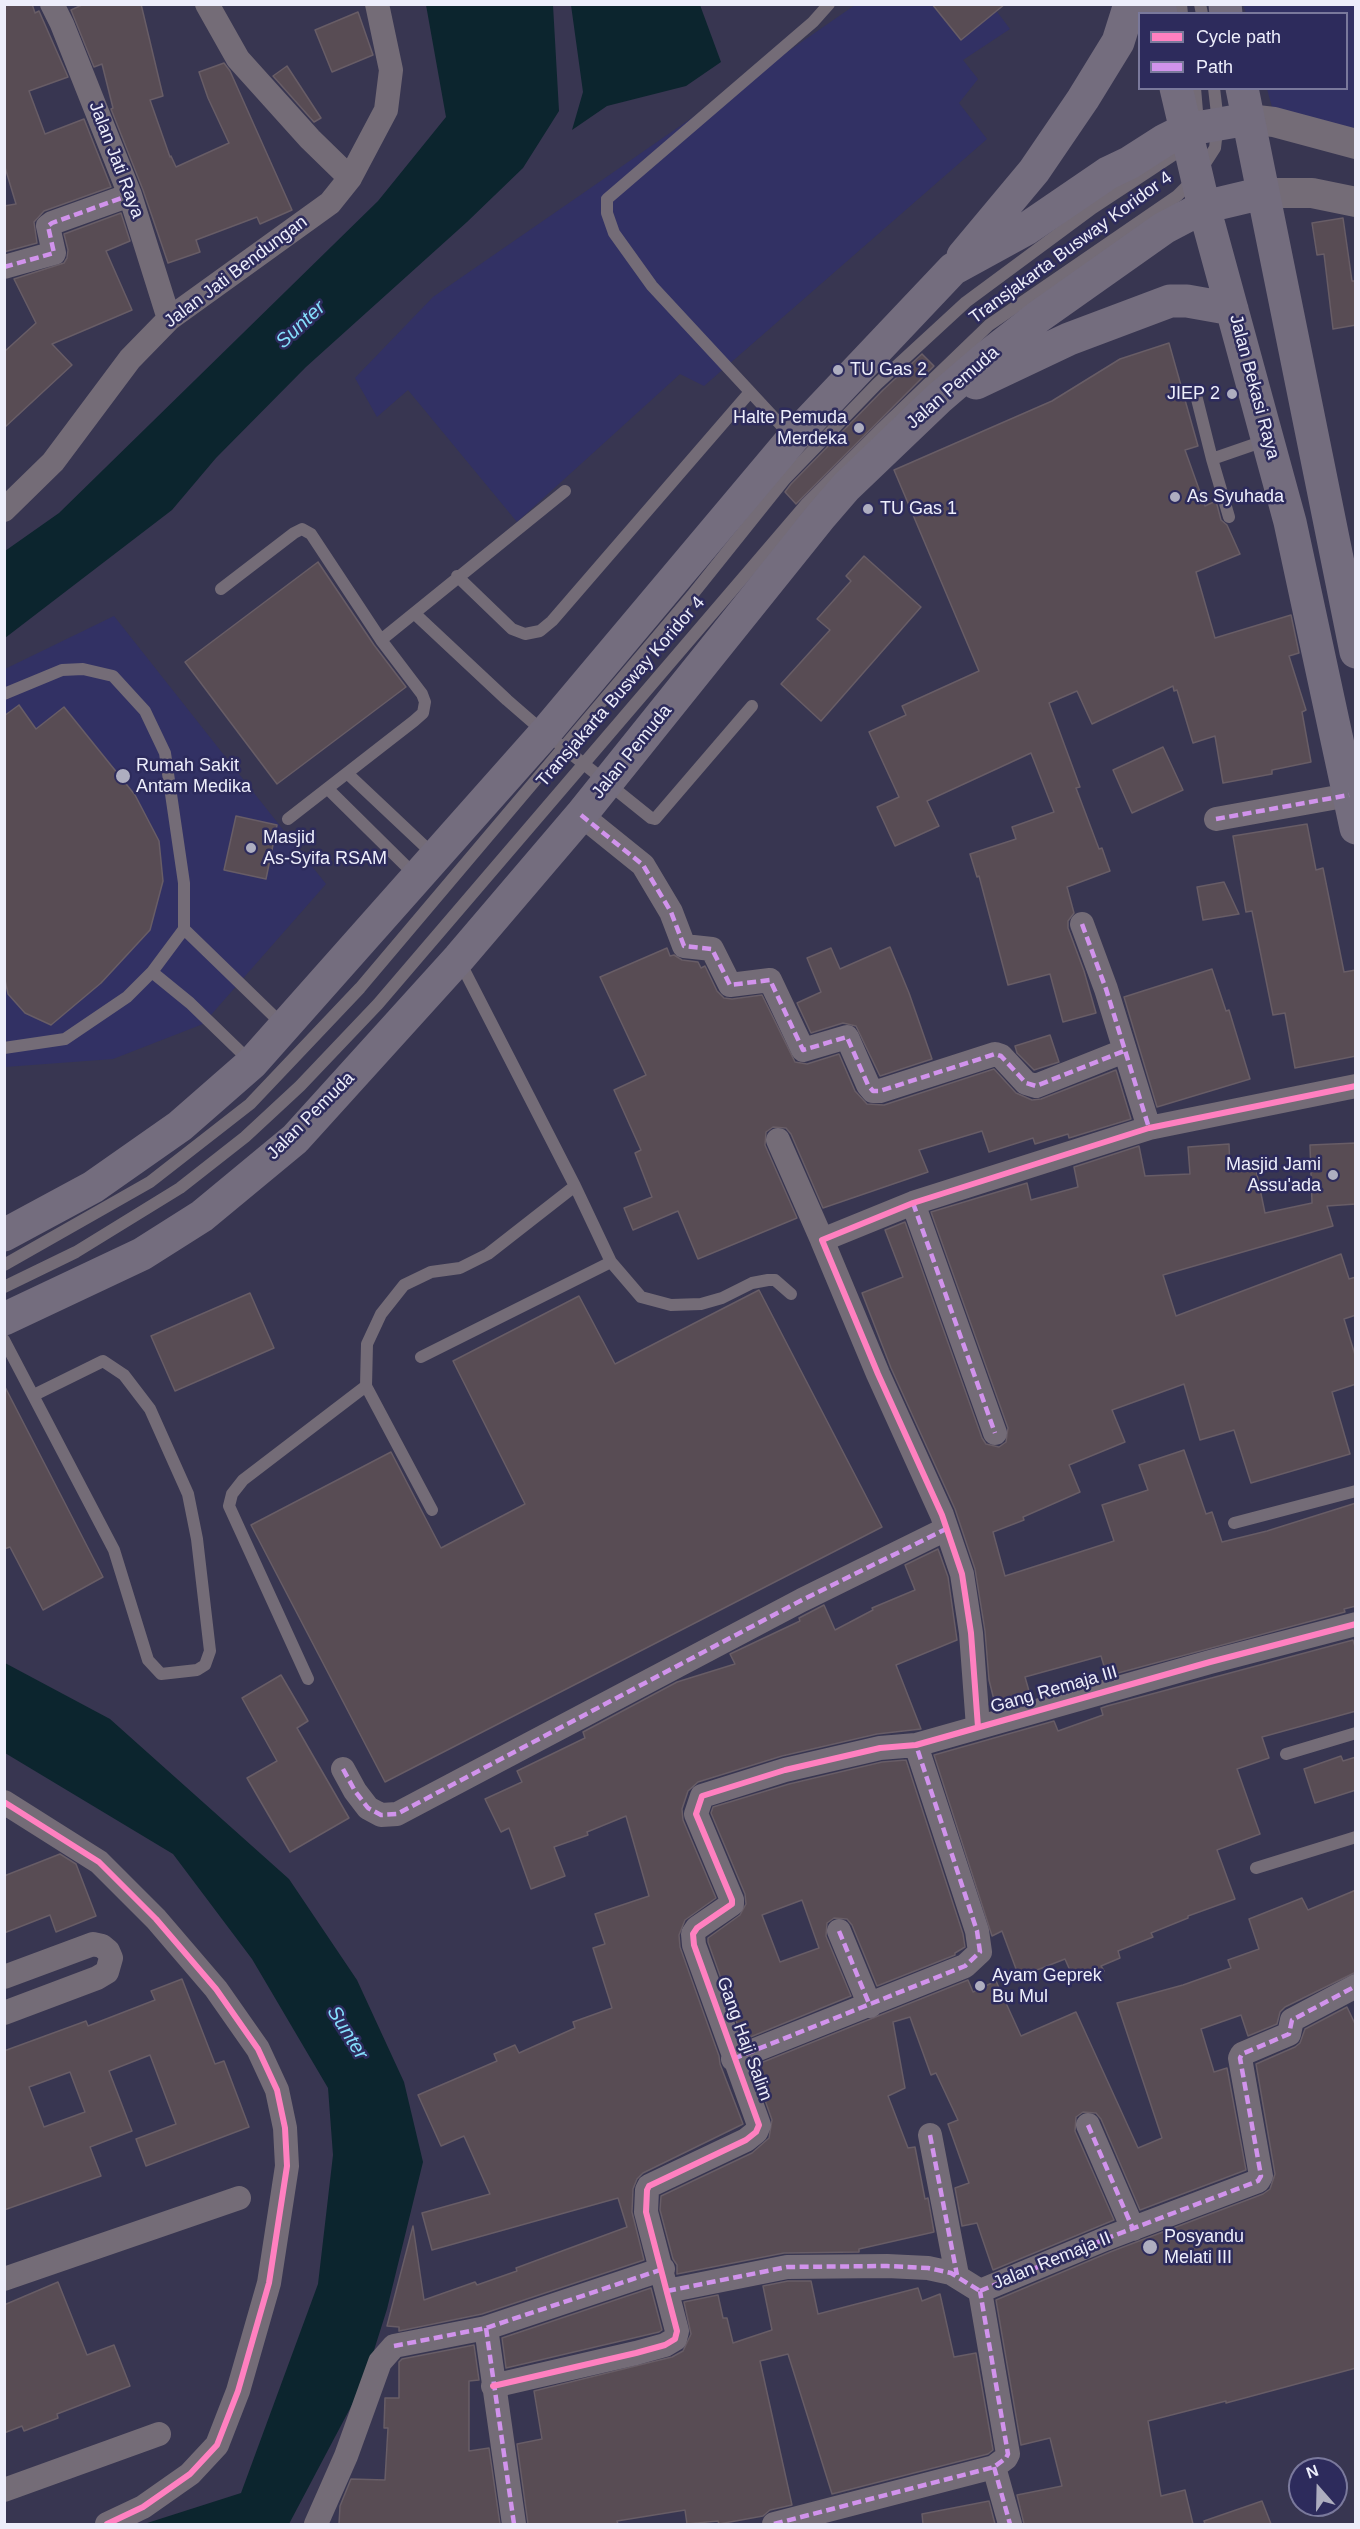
<!DOCTYPE html>
<html>
<head>
<meta charset="utf-8">
<style>
	body { margin:0 }
	#map { position:relative; width:1360px; height:2529px; overflow:hidden; background:#383651; font-family:Arial,sans-serif }
	canvas { display:block }
	.frame { position:absolute; inset:0; border:6px solid #edeefb; pointer-events:none }
	.legend { position:absolute; left:1138px; top:12px; width:210px; height:78px; box-sizing:border-box; background:#2d2b5c; border:2px solid #7a799c; margin:0; padding:8px 10px; list-style:none; font-size:18px; color:#edeefb }
	.legend li { display:flex; align-items:center; gap:12px; height:30px }
	.legend b { width:30px; border:2px solid #7a799c }
	.north { position:absolute; left:1288px; top:2457px; width:60px; height:60px; box-sizing:border-box; background:#2d2b5c; border:2px solid #7a799c; border-radius:50%; rotate:340deg; font-size:16px; font-weight:700; line-height:24px; text-align:center; color:#edeefb }
	.north::after { content:''; display:block; margin:auto; width:21px; height:27px; background:#aeaec0; clip-path:polygon(50% 0,100% 100%,50% 72%,0 100%) }
</style>
</head>
<body>
<div id="map">
<canvas width="1360" height="2529"></canvas>
<div class="frame"></div>
<ul class="legend">
<li><b style="height:8px;background:#ff80c0"></b>Cycle path</li>
<li><b style="height:8px;background:#d193ec"></b>Path</li>
</ul>
<div class="north">N</div>
</div>
<script>
const c = document.querySelector('canvas').getContext('2d');
c.lineJoin = 'round';
function fill(path, color) { c.fillStyle = color; c.fill(path, 'evenodd'); }
const toPath = rows => new Path2D(rows.map(r => 'M' + r).join(''));
function stroke(path, color, width, dash) { c.strokeStyle = color; c.lineWidth = width; c.lineCap = dash ? 'butt' : 'round'; c.setLineDash(dash || []); c.stroke(path); }
function write(font, color, halo, rows, align = 'center') {
  c.font = font + ' Arial,sans-serif'; c.lineWidth = 5; c.setLineDash([]); c.textBaseline = 'middle'; c.strokeStyle = halo; c.fillStyle = color; for (const [text, x, y, turn = 0] of rows) {
    c.save(); c.translate(x, y); c.rotate((+turn || 0) * Math.PI / 180); c.textAlign = isNaN(turn) ? turn : align; if (halo) c.strokeText(text, 0, 0); c.fillText(text, 0, 0); c.restore();
  }
}
const built = toPath([
	[855,5,992,5,1010,29,963,60,978,79,959,103,987,139,704,386,680,374,517,522,408,390,377,417,355,378,433,297],
	[1243,5,1355,5,1355,145,1275,118,1267,89,1346,88,1346,14,1246,13],
	[114,616,326,884,203,1024,113,1059,5,1067,5,669]
]);
const water = toPath([
	[426,5,553,5,559,111,523,168,467,222,306,367,216,458,172,510,5,638,5,551,59,513,378,201,446,117],
	[571,5,700,5,721,62,686,86,607,106,572,130,583,92],
	[5,1663,110,1719,289,1879,357,1980,404,2082,423,2162,387,2309,364,2382,289,2524,144,2524,241,2493,318,2284,333,2155,328,2088,252,1959,173,1854,5,1753]
]);
const building = toPath([
	[4,4,32,4,35,13,39,11,68,77,29,91,45,134,84,119,111,187,44,211,34,222,37,243,4,252,4,206,16,204,4,164,4,4],
	[84,4,141,4,163,96,150,100,170,157,171,156,176,167,229,143,208,98,199,72,224,63,230,71,292,210,260,224,257,217,196,240,200,252,168,263,143,190,111,109,113,108,102,64,94,67,71,10,84,4],
	[932,4,1005,4,961,40,932,4],
	[358,12,373,55,332,72,315,30,358,12],
	[287,66,321,118,314,122,273,76,287,66],
	[121,213,130,241,106,251,132,310,52,344,72,365,4,428,4,352,36,323,14,279,64,263,67,258,68,250,64,234,121,213],
	[1343,218,1352,281,1356,281,1356,325,1333,329,1324,254,1317,255,1312,223,1343,218],
	[1169,343,1198,446,1185,450,1205,506,1216,501,1221,520,1227,525,1240,554,1196,572,1215,638,1291,615,1299,653,1289,656,1306,710,1302,712,1311,762,1272,770,1272,774,1223,783,1215,736,1193,743,1177,690,1174,691,1173,686,1092,724,1077,691,1049,703,1080,787,1076,788,1099,849,1102,848,1110,871,1067,887,1074,913,1068,921,1068,928,1084,971,1096,1013,1063,1022,1050,974,1008,985,979,876,977,877,970,854,1016,839,1012,827,1054,812,1031,753,927,801,939,826,895,846,877,807,899,797,869,732,906,715,902,706,979,671,894,470,1052,401,1120,359,1169,343],
	[922,354,934,366,796,504,785,492,791,484,883,390,922,354],
	[864,556,921,607,821,721,781,684,830,630,817,619,851,581,846,576,864,556],
	[318,562,374,645,406,687,277,784,185,662,318,562],
	[19,705,36,729,64,707,135,795,159,841,163,881,150,930,101,983,51,1025,25,1013,8,994,4,975,4,716,19,705],
	[1163,747,1183,790,1132,813,1113,770,1163,747],
	[236,816,277,825,266,879,224,870,236,816],
	[1307,824,1316,870,1323,868,1344,972,1356,970,1356,1056,1295,1068,1285,1013,1273,1015,1252,911,1246,912,1233,836,1307,824],
	[1224,882,1239,914,1203,920,1197,887,1224,882],
	[890,947,909,993,932,1059,880,1076,856,1026,843,1023,811,1033,797,1003,821,992,807,958,831,948,840,969,890,947],
	[667,948,670,956,674,955,682,960,698,962,701,968,705,966,717,991,724,998,732,999,762,995,795,1062,807,1064,839,1054,855,1091,867,1104,884,1105,994,1069,1016,1093,1032,1100,1041,1099,1116,1070,1131,1119,1069,1138,1068,1134,1035,1144,1033,1138,989,1152,982,1131,919,1150,928,1172,823,1208,791,1134,786,1128,773,1127,766,1132,765,1145,797,1218,698,1259,678,1211,633,1230,624,1208,652,1197,635,1153,641,1150,614,1090,646,1075,600,977,667,948],
	[1212,969,1226,1011,1229,1010,1250,1079,1157,1107,1124,997,1212,969],
	[1050,1035,1059,1062,1034,1070,1017,1053,1015,1046,1050,1035],
	[1356,1143,1356,1204,1327,1206,1333,1226,1163,1275,1176,1316,1341,1254,1349,1279,1356,1277,1356,1315,1344,1319,1356,1358,1356,1384,1332,1392,1350,1454,1251,1483,1234,1430,1200,1440,1184,1384,1112,1410,1125,1442,1069,1465,1080,1492,1023,1517,1024,1520,993,1532,1005,1576,1114,1541,1102,1505,1148,1490,1139,1465,1184,1450,1206,1514,1212,1512,1222,1542,1267,1531,1356,1503,1356,1606,1344,1609,1345,1612,1107,1676,1101,1656,1025,1677,1031,1698,996,1708,989,1680,985,1631,975,1569,955,1509,891,1368,862,1293,903,1277,885,1230,905,1222,982,1438,986,1444,999,1447,1006,1442,1008,1428,931,1212,1027,1183,1031,1200,1078,1187,1074,1167,1139,1146,1145,1176,1190,1174,1188,1147,1229,1144,1230,1170,1255,1165,1265,1213,1312,1203,1310,1145,1356,1143],
	[759,1290,882,1527,385,1782,251,1525,391,1452,441,1548,525,1504,453,1361,579,1296,615,1364,759,1290],
	[250,1293,274,1348,175,1391,151,1336,250,1293],
	[4,1385,103,1577,43,1610,10,1547,4,1549,4,1385],
	[938,1549,948,1577,957,1640,896,1665,921,1729,877,1734,782,1756,698,1782,688,1791,682,1809,683,1820,716,1898,685,1920,679,1935,680,1947,719,2056,720,2064,743,2124,643,2173,637,2179,633,2189,632,2212,644,2260,482,2314,399,2331,399,2327,387,2326,413,2226,424,2300,475,2282,477,2285,517,2271,516,2268,627,2227,618,2198,432,2250,422,2213,490,2194,464,2136,441,2146,418,2095,497,2061,494,2054,515,2045,519,2053,575,2028,573,2022,612,2008,593,1948,605,1944,595,1914,649,1896,626,1816,587,1832,588,1835,554,1847,565,1876,531,1889,509,1828,501,1832,485,1799,522,1782,517,1771,585,1738,583,1732,677,1682,735,1664,730,1654,800,1621,799,1618,824,1605,835,1630,873,1610,872,1608,915,1590,905,1565,938,1549],
	[1353,1640,1356,1650,1356,1711,1262,1737,1269,1758,1237,1769,1260,1834,1217,1850,1235,1899,1188,1916,1188,1918,1151,1933,1153,1937,1118,1951,1120,1958,1101,1966,1104,1971,1075,1982,1065,1959,1019,1977,1002,1931,992,1936,934,1755,1054,1721,1058,1731,1103,1715,1101,1708,1107,1706,1353,1640],
	[281,1675,308,1721,297,1728,349,1818,290,1852,247,1778,277,1761,242,1698,281,1675],
	[1341,1756,1343,1761,1356,1757,1356,1790,1315,1803,1304,1769,1341,1756],
	[906,1760,963,1934,965,1947,955,1953,955,1955,877,1986,852,1925,847,1919,834,1918,827,1923,826,1936,851,1996,743,2040,708,1942,708,1938,740,1915,746,1904,745,1894,711,1813,713,1807,789,1784,882,1762,906,1760],
	[802,1900,819,1948,780,1962,762,1915,802,1900],
	[60,1854,76,1864,96,1916,56,1932,50,1915,4,1933,4,1876,60,1854],
	[1356,1890,1356,1972,1285,2007,1280,2012,1277,2024,1248,2036,1241,2015,1201,2029,1214,2072,1227,2068,1246,2170,1140,2210,1101,2119,1096,2113,1083,2112,1076,2117,1075,2131,1114,2220,993,2270,977,2223,962,2226,955,2188,969,2183,948,2124,958,2120,936,2073,931,2075,910,2017,893,2022,905,2088,888,2096,908,2148,915,2147,925,2199,928,2198,934,2232,859,2249,859,2252,784,2253,677,2274,677,2265,673,2259,660,2210,661,2196,752,2153,769,2138,772,2120,753,2066,968,1980,973,1992,996,1981,1021,2036,1076,2012,1138,2148,1162,2138,1117,2003,1183,1985,1231,1968,1228,1960,1259,1949,1249,1919,1302,1898,1308,1910,1356,1890],
	[182,1979,215,2064,224,2061,249,2127,146,2166,136,2139,176,2124,150,2055,109,2071,132,2131,90,2147,101,2176,4,2210,4,2051,86,2021,88,2026,155,2000,151,1991,182,1979],
	[70,2072,85,2112,44,2127,29,2087,70,2072],
	[1347,2007,1356,2026,1356,2368,1226,2403,1226,2401,1148,2421,1161,2496,1185,2490,1193,2524,1024,2524,1017,2495,1062,2486,1050,2438,1021,2445,996,2300,1110,2252,1263,2194,1270,2189,1275,2174,1256,2064,1295,2047,1300,2043,1305,2029,1347,2007],
	[788,2281,811,2281,818,2314,918,2288,922,2301,940,2294,954,2357,976,2353,993,2450,988,2454,832,2494,788,2354,760,2361,792,2505,770,2510,763,2516,719,2524,718,2521,687,2524,685,2510,617,2521,618,2524,528,2524,517,2444,542,2439,534,2391,672,2357,683,2351,691,2334,684,2302,718,2295,723,2318,727,2318,733,2343,772,2330,763,2286,788,2281],
	[58,2282,87,2355,114,2345,130,2386,57,2414,58,2418,24,2431,22,2426,4,2433,4,2305,58,2282],
	[651,2288,662,2330,659,2332,506,2368,502,2338,651,2288],
	[474,2345,479,2380,469,2381,469,2451,489,2448,500,2524,339,2524,340,2506,351,2479,385,2480,388,2428,384,2428,385,2398,399,2398,399,2362,402,2359,474,2345],
	[989,2501,995,2524,923,2524,922,2514,989,2501],
	[1262,2501,1271,2524,1205,2524,1204,2521,1262,2501]
]);
const service = toPath([
	[1181,4,1182,14],
	[1200,4,1202,14],
	[1195,88,1198,123],
	[1195,391,1212,459],
	[792,437,652,286,614,233,607,213,607,199,813,22,829,4],
	[1229,517,1212,459,1267,440],
	[457,576,512,629,525,634,540,631,552,621,750,392],
	[221,589,294,533,302,529,311,534,381,640,422,694,425,702,423,713,414,721,288,819],
	[414,613,507,700,545,733],
	[381,640,565,491],
	[4,694,62,670,83,669,113,676,145,711,165,753,184,883,184,929,152,972,127,997,65,1039,4,1048],
	[559,744,651,818,655,819,752,706],
	[348,774,434,855],
	[328,789,415,875],
	[184,929,284,1026],
	[152,972,190,1003,252,1063],
	[611,1262,641,1297,671,1305,701,1304,722,1298,752,1283,768,1280,775,1280,791,1294],
	[4,1265,150,1182,250,1104,360,988,693,594,785,479,877,384,966,302,1093,208,1187,146],
	[4,1287,76,1252,180,1188,245,1137,300,1086,378,1004,807,503,880,430,989,325,1177,196,1197,176,1215,148,1218,122,1214,88],
	[4,1340,114,1550,148,1660,161,1674,197,1670,205,1665,210,1651,197,1539,188,1494,150,1409,124,1375,103,1361,34,1395],
	[421,1357,611,1262,575,1186,459,960],
	[366,1386,432,1510],
	[1234,1523,1356,1491],
	[308,1679,229,1506,232,1494,243,1480,366,1386,367,1344,381,1314,404,1285,431,1272,460,1268,488,1254,575,1186],
	[1286,1754,1356,1733],
	[1256,1868,1356,1837]
]);
const minor = toPath([
	[52,4,62,24,130,195,169,319],
	[207,4,238,59,310,139,350,178],
	[4,267,54,253,48,226,52,223,130,195],
	[4,510,53,462,130,359,169,319,330,203,350,178,386,110,391,70,377,4],
	[581,815,643,865,671,912,684,946,712,949,730,985,770,980,803,1050,847,1037,868,1085,873,1091,880,1091,995,1054,1001,1056,1026,1083,1036,1086,1124,1051],
	[1216,819,1349,795],
	[1082,924,1106,989,1149,1128],
	[778,1140,822,1240],
	[913,1203,995,1433],
	[978,1727,971,1633,962,1574,942,1515,878,1374,822,1240,913,1203,1149,1128,1356,1086],
	[343,1769,355,1791,368,1808,381,1815,397,1814,802,1600,946,1529],
	[4,1802,99,1862,156,1919,216,1989,258,2049,277,2090,285,2128,287,2166,269,2283,238,2391,217,2445,190,2474,143,2507,107,2524],
	[839,1931,870,2006],
	[4,1977,93,1944,102,1946,108,1951,111,1958,107,1972,97,1978,4,2013],
	[733,2059,965,1966,980,1952,977,1931,916,1745],
	[1088,2125,1133,2229],
	[930,2135,957,2275],
	[4,2279,239,2198],
	[667,2291,787,2267,887,2266,928,2268,951,2273,980,2291],
	[980,2291,1105,2239,1258,2181,1261,2176,1240,2058,1242,2054,1289,2034,1292,2020,1356,1986],
	[486,2328,514,2524],
	[493,2386,636,2353,665,2345,675,2339,677,2331,646,2212,647,2190,649,2186,746,2140,756,2132,759,2125,694,1945,693,1934,697,1928,732,1904,732,1900,696,1814,702,1796,785,1770,880,1748,916,1745,1210,1662,1356,1624],
	[994,2467,1010,2524],
	[4,2490,159,2434],
	[316,2524,346,2456,380,2362,394,2346,486,2328,663,2269],
	[774,2524,994,2467,1006,2458,1008,2454,980,2291]
]);
const tertiary = toPath([
	[1248,119,1274,122,1356,144],
	[1263,193,1312,193,1356,202]
]);
const primary = toPath([
	[1159,4,1161,14],
	[1225,4,1226,14],
	[1176,88,1204,207,1290,522,1356,828],
	[1242,88,1356,652],
	[963,256,1034,171,1083,99,1118,42,1130,4],
	[976,383,1069,339,1170,301,1187,301,1232,309],
	[4,1235,93,1187,180,1126,252,1063,545,733,793,438,953,269,1026,229,1108,173,1129,163,1165,140,1185,130,1248,119],
	[4,1319,142,1254,202,1216,295,1139,459,958,581,815,821,516,846,487,938,399,988,356,1038,317,1164,228,1204,207,1263,193]
]);
const quiet = toPath([
	[4,267,54,253,48,226,52,223,130,195],
	[581,815,643,865,671,912,684,946,712,949,730,985,770,980,803,1050,847,1037,868,1085,873,1091,880,1091,995,1054,1001,1056,1026,1083,1036,1086,1124,1051],
	[1216,819,1349,795],
	[1082,924,1106,989,1149,1128],
	[913,1203,995,1433],
	[343,1769,355,1791,368,1808,381,1815,397,1814,802,1600,946,1529],
	[839,1931,870,2006],
	[733,2059,965,1966,980,1952,977,1931,916,1745],
	[1088,2125,1133,2229],
	[930,2135,957,2275],
	[667,2291,787,2267,887,2266,928,2268,951,2273,980,2291],
	[980,2291,1105,2239,1258,2181,1261,2176,1240,2058,1242,2054,1289,2034,1292,2020,1356,1986],
	[486,2328,514,2524],
	[394,2346,486,2328,663,2269],
	[994,2467,1010,2524],
	[774,2524,994,2467,1006,2458,1008,2454,980,2291]
]);
const cycleway = toPath([
	[978,1727,971,1633,962,1574,942,1515,878,1374,822,1240,913,1203,1149,1128,1356,1086],
	[4,1802,99,1862,156,1919,216,1989,258,2049,277,2090,285,2128,287,2166,269,2283,238,2391,217,2445,190,2474,143,2507,107,2524],
	[493,2386,636,2353,665,2345,675,2339,677,2331,646,2212,647,2190,649,2186,746,2140,756,2132,759,2125,694,1945,693,1934,697,1928,732,1904,732,1900,696,1814,702,1796,785,1770,880,1748,916,1745,1210,1662,1356,1624]
]);
const markers = [
	[838,370,6,"#aeaec0"],
	[1232,394,6,"#aeaec0"],
	[859,428,6,"#aeaec0"],
	[1175,497,6,"#aeaec0"],
	[868,509,6,"#aeaec0"],
	[123,776,8,"#aeaec0"],
	[251,848,6,"#aeaec0"],
	[1333,1175,6,"#aeaec0"],
	[980,1986,6,"#aeaec0"],
	[1150,2247,8,"#aeaec0"]
];
const streetNames = [
	["Jalan Jati Raya",116,160,69],
	["Transjakarta Busway Koridor 4",1071,248,-36],
	["Jalan Jati Bendungan",236,272,-37],
	["Jalan Bekasi Raya",1254,387,75],
	["Jalan Pemuda",953,388,-41],
	["Transjakarta Busway Koridor 4",621,692,-49],
	["Jalan Pemuda",632,752,-51],
	["Jalan Pemuda",311,1116,-45],
	["Gang Remaja III",1054,1690,-16],
	["Gang Haji Salim",744,2039,70],
	["Jalan Remaja II",1052,2261,-22]
];
const poiNames = [
	["TU Gas 2",850,370],
	["JIEP 2",1220,394,"right"],
	["Halte Pemuda",847,418,"right"],
	["Merdeka",847,439,"right"],
	["As Syuhada",1187,497],
	["TU Gas 1",880,509],
	["Rumah Sakit",136,766],
	["Antam Medika",136,787],
	["Masjid",263,838],
	["As-Syifa RSAM",263,859],
	["Masjid Jami",1321,1165,"right"],
	["Assu'ada",1321,1186,"right"],
	["Ayam Geprek",992,1976],
	["Bu Mul",992,1997],
	["Posyandu",1164,2237],
	["Melati III",1164,2258]
];
const waterNames = [
	["Sunter",301,325,-43],
	["Sunter",347,2033,58]
];
fill(built, '#323164');
fill(water, '#0c252e');
fill(building, '#584c54');
stroke(building, '#685d66', 1.5);
stroke(service, '#746c77', 12);
stroke(minor, '#746c77', 24);
stroke(tertiary, '#746c77', 30);
stroke(primary, '#746d7e', 33);
stroke(quiet, '#d193ec', 4.5, [9, 4.5]);
stroke(cycleway, '#ff80c0', 6);
for (const [x, y, r, color] of markers) { const dot = new Path2D(); dot.arc(x, y, r, 0, 2 * Math.PI); c.fillStyle = color; c.fill(dot); stroke(dot, '#2d2b5c', 2); }
write('18px', '#edeefb', '#2d2b5c', streetNames);
write('18px', '#edeefb', '#2d2b5c', poiNames, 'left');
write('italic 20px', '#84defc', '#2d2b5c', waterNames);
</script>
</body>
</html>
